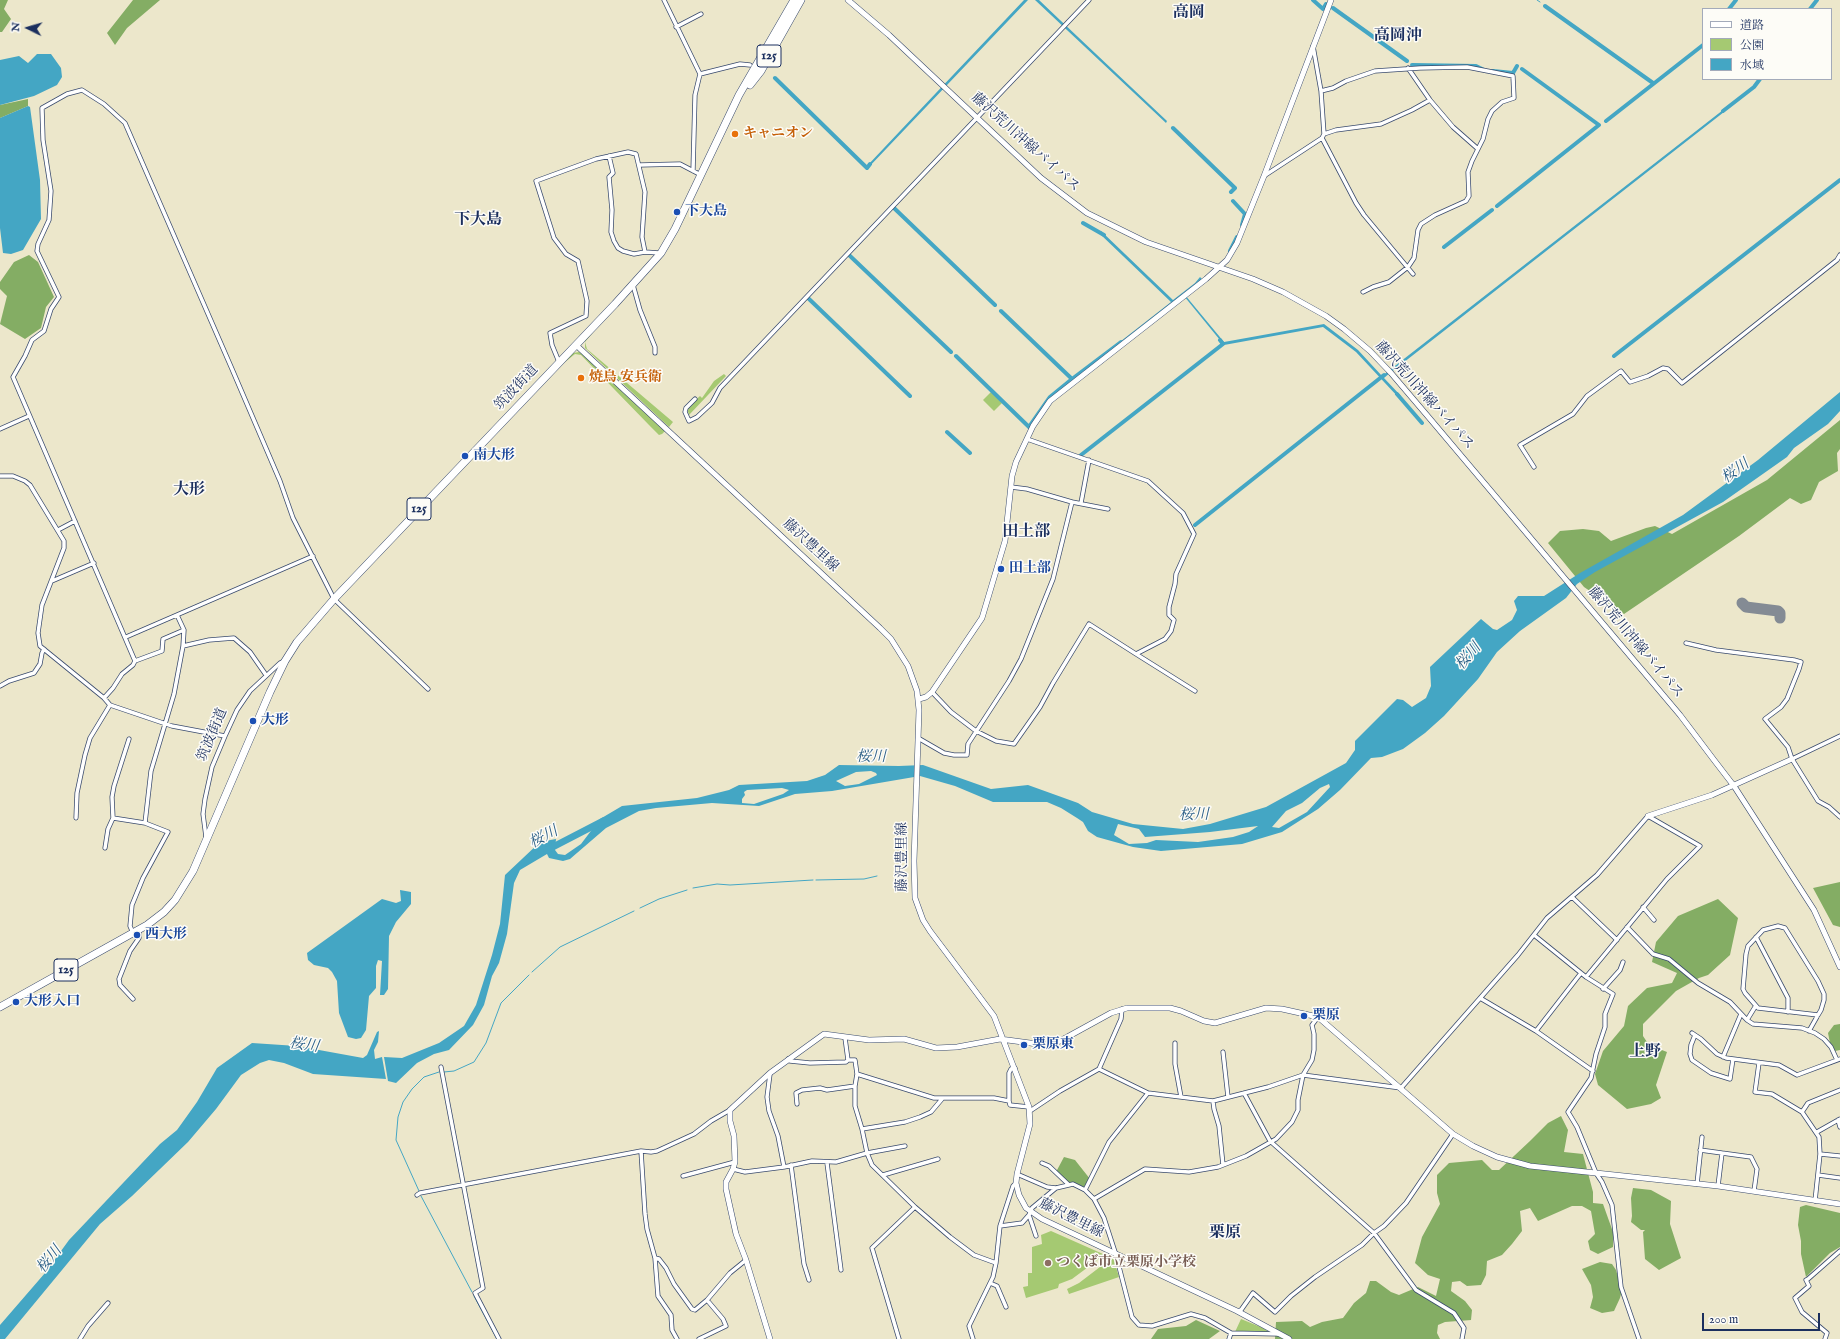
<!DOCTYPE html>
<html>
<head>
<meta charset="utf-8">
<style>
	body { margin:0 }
	#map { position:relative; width:1840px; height:1339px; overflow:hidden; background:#ece7cb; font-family:"IM FELL English","Noto Serif JP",serif }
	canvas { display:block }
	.legend { position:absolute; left:1702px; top:8px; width:130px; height:72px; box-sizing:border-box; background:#fdfcf7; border:1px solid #a3aaba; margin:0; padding:5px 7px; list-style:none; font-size:12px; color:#1b2f5e }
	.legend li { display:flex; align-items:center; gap:8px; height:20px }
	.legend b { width:20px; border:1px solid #a3aaba }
	.north { position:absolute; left:8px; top:8px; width:40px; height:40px; -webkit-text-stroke:3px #fdfcf7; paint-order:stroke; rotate:275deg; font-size:11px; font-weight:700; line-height:16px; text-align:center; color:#1b2f5e }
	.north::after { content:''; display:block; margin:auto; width:14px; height:18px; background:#1b2f5e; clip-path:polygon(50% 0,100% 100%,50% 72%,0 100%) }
	.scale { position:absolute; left:1702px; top:1313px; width:118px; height:18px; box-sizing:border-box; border:2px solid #1b2f5e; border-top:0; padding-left:5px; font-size:12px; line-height:14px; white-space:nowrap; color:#1b2f5e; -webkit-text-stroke:3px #fdfcf7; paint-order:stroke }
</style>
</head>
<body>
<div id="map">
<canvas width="1840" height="1339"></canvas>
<ul class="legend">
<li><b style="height:5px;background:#fff"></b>道路</li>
<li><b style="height:11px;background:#a5c972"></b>公園</li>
<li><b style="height:11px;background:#44a6c4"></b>水域</li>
</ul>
<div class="north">N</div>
<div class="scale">200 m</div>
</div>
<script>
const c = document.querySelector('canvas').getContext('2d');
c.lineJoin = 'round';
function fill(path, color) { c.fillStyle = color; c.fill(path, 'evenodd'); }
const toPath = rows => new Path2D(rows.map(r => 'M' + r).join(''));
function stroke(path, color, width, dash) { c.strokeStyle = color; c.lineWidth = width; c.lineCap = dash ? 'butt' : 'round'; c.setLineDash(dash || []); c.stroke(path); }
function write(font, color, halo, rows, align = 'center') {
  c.font = font + ' "IM FELL English","Noto Serif JP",serif'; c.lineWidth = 3; c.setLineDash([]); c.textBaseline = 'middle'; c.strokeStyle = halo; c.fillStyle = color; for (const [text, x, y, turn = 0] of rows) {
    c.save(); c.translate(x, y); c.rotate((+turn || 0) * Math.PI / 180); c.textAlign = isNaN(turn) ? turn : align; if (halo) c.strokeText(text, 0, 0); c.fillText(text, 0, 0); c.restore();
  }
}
const green = toPath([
	[599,325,585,342,587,349,673,422,669,427,585,348,585,340],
	[579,352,582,354,665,431,662,434,659,435,649,425,581,355,575,354,564,363,573,353],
	[724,374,726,376,689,415,687,408,700,396,702,398,714,381],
	[991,392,1002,403,994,411,983,400],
	[1051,1231,1103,1254,1103,1256,1072,1279,1059,1284,1058,1288,1026,1298,1023,1287,1028,1286,1028,1273,1032,1273,1032,1247,1042,1244,1041,1235],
	[1113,1257,1119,1277,1069,1294,1067,1289,1079,1283],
	[1241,1319,1263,1328,1269,1332,1235,1332]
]);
const forest = toPath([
	[0,0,8,0,4,9,11,19,2,32,0,32],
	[133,0,160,0,127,28,115,45,107,33],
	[28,99,28,106,0,118,0,105],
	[29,255,38,262,54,297,46,307,41,328,25,339,0,324,7,296,0,289,0,282,14,262],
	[1840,420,1840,449,1837,453,1838,471,1819,482,1811,500,1801,504,1790,498,1739,536,1624,614,1584,587,1548,543,1560,531,1583,529,1599,531,1611,541,1646,528,1655,526,1672,534,1767,480],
	[1840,882,1840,927,1833,925,1813,888],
	[1718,899,1738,918,1730,955,1708,975,1699,978,1676,991,1643,1024,1643,1036,1649,1045,1667,1052,1656,1085,1661,1098,1651,1104,1627,1109,1598,1085,1595,1074,1603,1051,1624,1026,1628,1006,1647,988,1672,983,1677,973,1652,962,1656,942,1678,916],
	[1840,1024,1840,1050,1835,1051,1830,1043,1828,1033,1834,1025],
	[1561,1116,1568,1130,1564,1152,1583,1154,1593,1192,1593,1203,1603,1204,1613,1232,1613,1247,1598,1254,1590,1250,1588,1241,1595,1234,1591,1211,1582,1206,1572,1206,1538,1221,1530,1208,1520,1211,1522,1231,1512,1244,1502,1255,1487,1261,1486,1275,1481,1285,1467,1286,1460,1281,1452,1282,1451,1291,1465,1301,1472,1310,1471,1320,1445,1322,1438,1325,1437,1333,1440,1339,1275,1339,1276,1322,1302,1321,1310,1327,1322,1322,1343,1318,1354,1303,1366,1293,1370,1281,1376,1281,1391,1292,1399,1295,1418,1287,1436,1296,1440,1279,1428,1275,1415,1263,1422,1237,1440,1204,1437,1193,1437,1175,1449,1163,1482,1160,1492,1170,1499,1170,1530,1141,1548,1123],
	[1064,1157,1075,1160,1090,1179,1083,1188,1066,1181,1056,1172],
	[1633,1188,1651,1190,1671,1201,1670,1224,1681,1258,1659,1270,1645,1259,1643,1232,1645,1230,1641,1230,1631,1222,1632,1216,1631,1198],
	[1806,1205,1840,1213,1840,1247,1830,1253,1806,1277,1801,1254,1801,1241,1798,1225,1800,1207],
	[1600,1262,1612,1264,1616,1270,1620,1284,1623,1286,1620,1298,1614,1311,1602,1313,1590,1308,1593,1297,1591,1285,1582,1269],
	[1196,1320,1220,1331,1209,1339,1151,1339,1158,1329,1186,1326]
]);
const water = toPath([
	[1024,0,1028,0,867,169,867,166,900,131],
	[1035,0,1039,0,1060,20,1167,121,1166,123],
	[37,54,51,54,61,68,62,77,57,85,34,96,0,105,0,60,19,56,28,63],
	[28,106,30,107,40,180,41,219,23,250,11,254,3,253,0,228,0,118],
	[1723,110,1724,112,1385,377,1384,378,1401,396,1399,398,1356,352,1323,327,1224,345,1184,296,1122,342,1121,341,1171,302,1099,233,1101,231,1173,300,1195,283,1200,277,1202,279,1185,295,1224,342,1324,324,1358,350,1382,376],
	[1840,392,1840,411,1828,424,1794,448,1787,457,1723,502,1595,572,1577,584,1566,598,1520,631,1497,652,1478,679,1444,716,1425,733,1403,749,1382,757,1371,758,1340,790,1318,809,1282,832,1242,844,1161,851,1133,847,1097,837,1088,831,1083,822,1077,818,1061,808,1047,802,993,802,955,786,920,776,832,791,795,794,759,806,712,803,656,808,639,811,606,828,570,859,563,861,549,858,547,854,520,870,514,883,507,934,499,963,492,976,484,1005,473,1025,449,1050,434,1054,417,1063,396,1083,388,1081,384,1057,402,1058,439,1043,464,1026,476,1005,492,955,500,924,505,875,540,842,556,839,555,850,558,854,565,855,581,844,600,819,622,806,697,798,729,790,739,785,807,781,825,775,839,765,899,766,923,765,991,789,1028,785,1078,803,1092,812,1133,824,1183,829,1210,824,1266,807,1346,763,1355,750,1355,741,1397,699,1403,700,1412,707,1426,698,1431,686,1430,667,1481,619,1493,629,1497,630,1512,620,1517,610,1514,601,1518,596,1544,596,1580,573,1683,515,1758,460],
	[871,771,876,773,877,775,859,784,845,786,836,781,856,772],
	[1329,784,1330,787,1307,812,1279,828,1272,827,1286,811,1302,803,1320,788],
	[782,788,789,790,783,794,754,804,742,803,742,799,745,795,744,792,747,790],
	[1118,824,1139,829,1145,837,1210,832,1258,826,1249,832,1233,837,1198,842,1156,840,1147,843,1129,844,1114,835],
	[400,890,411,892,411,904,396,922,389,936,388,989,384,995,380,995,382,961,378,960,376,966,376,988,369,996,366,1030,361,1038,356,1039,348,1037,339,1013,337,981,332,972,328,968,314,965,308,960,307,953,382,899,396,903,401,901],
	[379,1031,378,1042,374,1050,375,1059,382,1057,386,1079,313,1074,284,1063,269,1060,260,1063,241,1075,216,1109,188,1142,132,1196,100,1224,5,1339,0,1339,0,1325,45,1273,69,1240,160,1144,177,1130,197,1102,217,1068,252,1043,297,1046,363,1058,367,1055,377,1032]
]);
const stream = toPath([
	[1537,0,1540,2],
	[816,880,864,879,877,876],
	[693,888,717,884,730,885,813,880],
	[640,908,659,899,687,890],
	[532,972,560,947,634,911],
	[444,1072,454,1071,474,1062,486,1043,501,1003,529,975],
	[419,1191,396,1140,398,1117,403,1102,412,1089,424,1077,439,1072],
	[421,1196,472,1292],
	[474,1296,497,1339]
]);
const canal = toPath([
	[1313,0,1323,9,1326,4],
	[1545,6,1653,83],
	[1333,8,1407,61],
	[1729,9,1736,0],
	[1810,9,1817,0],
	[1412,65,1476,66,1484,70],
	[1493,71,1513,73,1517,66],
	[775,78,867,168,870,164],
	[1723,111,1754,87,1760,79],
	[1606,121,1703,45],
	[1173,128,1235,188,1231,192],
	[1233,201,1245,214,1242,225],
	[1497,206,1599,125,1522,69],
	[894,208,995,305],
	[1083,223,1104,235],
	[1444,247,1492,210],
	[1230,251,1237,237],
	[849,255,951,352],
	[808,298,910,396],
	[1001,311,1072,379,1121,342],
	[956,356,1029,427,1050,397,1072,379],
	[1614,356,1840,180],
	[1397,394,1422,423],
	[947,432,970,453],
	[1081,455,1223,344,1220,340],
	[1195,525,1384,375]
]);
const river = toPath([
	[547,850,603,821]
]);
const taxiway = toPath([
	[1742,603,1746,607,1778,611,1780,613,1780,618]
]);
const street = toPath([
	[664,0,700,74,695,95,693,171],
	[676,27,701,14],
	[1313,46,1321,91],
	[1408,68,1430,100,1453,127,1478,149],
	[700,74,740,64,750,65],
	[1324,134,1336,130,1381,124,1412,110,1430,100],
	[1322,138,1356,203,1364,215,1413,274],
	[609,156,613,173,609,177,612,210,611,232,614,241,618,248,623,251,634,254,645,252],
	[640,165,680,164,701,175],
	[1264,176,1322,138,1324,134,1321,91,1333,88,1346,81,1375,71,1420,68,1467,67,1513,76,1514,98,1502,102,1492,111,1488,119,1483,139,1472,161,1468,172,1469,196,1466,201,1435,215,1421,224,1418,230,1414,258,1408,267,1389,282,1373,287,1363,292],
	[633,285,640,310,655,347,655,353],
	[559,362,552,345,550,333,586,316,587,301,578,261,566,254,554,238,536,181,596,159,628,152,636,154,645,192,642,237,645,252,659,253],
	[695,399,686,408,685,412,689,421,697,417,712,403,720,388,1089,0],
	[0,429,29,416],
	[1027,439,1148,481,1183,513,1194,534,1176,574,1175,584,1169,607,1169,615,1174,620,1171,631,1165,639,1136,654,1195,691],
	[1534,467,1520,445,1573,414,1587,396,1621,371,1630,382,1648,376,1663,368,1668,369,1682,383,1837,260,1840,255],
	[0,476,13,476,25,481,30,485,64,541,64,548,42,605,38,633,40,646,104,698,110,705,172,726,225,736],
	[1011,487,1027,489,1072,502],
	[1081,503,1089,460],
	[58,530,75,521],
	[52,581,94,563],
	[126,637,313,556],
	[1686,643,1716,650,1794,660,1801,662,1799,669,1787,699,1781,707,1765,719,1788,747,1792,759,1818,801,1829,807,1840,817],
	[183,646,209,640,234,638,250,652,266,675],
	[135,661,13,377,25,356,32,340,44,331,51,309,59,297,37,251,38,244,49,220,51,191,43,140,42,108,67,94,82,90,104,104,125,123,232,369,280,481,293,518,334,599,428,689],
	[0,686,9,681,34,673,40,664,42,653,44,649],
	[932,692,951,712,976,731,996,741,1014,744,1040,707,1053,683,1089,624,1136,654],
	[104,698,113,688,122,674,133,665,135,661,162,651,163,639,184,630],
	[918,738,944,753,954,755,967,755,968,744,1009,681,1021,659,1053,579,1072,502,1108,509],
	[1792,759,1840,736],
	[76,818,77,793,85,755,90,738,110,705],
	[113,818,145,823],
	[206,837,203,814,205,799,212,767,225,736,237,710,250,691,280,663,284,661],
	[105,848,108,829,113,818,112,797,114,786,129,739],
	[1572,897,1617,940],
	[1643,907,1654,920],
	[1627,927,1653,954,1669,959,1698,983,1730,1002,1747,1020,1753,1024,1802,1028,1815,1033,1824,1039,1831,1047,1837,1060],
	[133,933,130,926,132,905,143,878,168,832,145,823,151,771,174,694,183,646,184,630,177,615],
	[1534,935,1586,977,1613,994,1605,1014,1605,1027,1596,1054,1591,1078,1568,1112,1577,1127,1596,1173,1602,1182,1612,1205,1621,1287,1639,1339],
	[1756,937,1788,998,1788,1012],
	[1603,989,1620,970,1623,962],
	[1480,998,1536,1031,1593,1071],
	[133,999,120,985,119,979,130,951,139,938,139,930],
	[1747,1020,1755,1007],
	[1536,1031,1581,973],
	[1809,1031,1818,1015,1821,1010,1824,1000,1824,994,1818,981,1785,928,1778,926,1763,930,1748,946,1746,954,1743,989,1745,993,1758,1008,1818,1015],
	[1692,1033,1701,1039,1717,1054,1726,1058,1779,1065,1797,1075,1840,1059],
	[1695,1035,1691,1045,1690,1054,1692,1060,1711,1073,1730,1079,1733,1059],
	[845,1038,848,1060,855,1060,857,1074,855,1086,855,1106,862,1129,867,1153,872,1165,915,1207,950,1237,974,1255,996,1263],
	[1175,1043,1175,1064,1181,1097],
	[1223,1052,1228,1097],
	[1723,1057,1741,1014],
	[788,1059,790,1061,810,1063,846,1062,848,1060],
	[1759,1063,1755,1092,1772,1094,1802,1112,1819,1137,1820,1154,1815,1201],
	[441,1067,483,1288,475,1293,499,1339],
	[1099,1069,1148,1093,1213,1101,1268,1087,1303,1075,1401,1088,1518,955,1547,918,1597,875,1648,816,1700,846,1667,879,1586,977],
	[770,1074,767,1097,769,1111,778,1136,784,1167],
	[857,1074,934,1098,994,1098,1009,1101,1010,1105,1029,1107],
	[1244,1093,1270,1141,1374,1233,1416,1290,1454,1313,1464,1328,1462,1339],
	[1009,1101,1009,1073,1011,1069,1015,1068],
	[1213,1101,1214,1109,1219,1126,1223,1165],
	[797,1104,796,1093,802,1090,820,1088,827,1090,855,1086],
	[1030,1111,1060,1091,1099,1069,1121,1019,1122,1009],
	[1802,1112,1808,1103,1840,1090],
	[1838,1120,1840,1127],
	[862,1129,905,1122,920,1117,931,1112,942,1099],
	[1817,1132,1840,1119],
	[1700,1150,1751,1157,1757,1169,1754,1191],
	[641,1151,645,1214,647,1229,655,1258,658,1296,671,1315,672,1330,677,1339],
	[1820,1154,1840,1156],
	[827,1163,841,1270],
	[1042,1163,1049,1166,1068,1184],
	[791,1165,804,1264,809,1280],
	[733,1169,745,1172,784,1167,812,1161,836,1162,867,1153,905,1146],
	[1017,1174,1047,1187,1056,1188,1073,1184,1085,1190,1094,1199,1104,1218,1116,1255,1132,1317,1139,1325,1152,1326,1191,1314,1205,1318,1231,1333,1279,1334],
	[883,1175,938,1159],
	[1818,1175,1840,1178],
	[683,1176,735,1162],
	[1697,1184,1702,1137],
	[1718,1186,1722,1153],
	[1085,1190,1109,1142,1148,1093],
	[417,1195,420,1193,641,1151,651,1152,657,1151,694,1134,711,1121,730,1110],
	[1094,1199,1145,1169,1189,1172,1218,1167,1246,1156,1276,1139,1292,1122,1298,1110,1298,1100,1303,1075,1312,1060,1314,1050,1314,1034,1312,1025,1318,1017],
	[1029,1215,1036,1236],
	[1000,1226,1022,1223,1029,1215,1032,1208,1056,1188],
	[655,1258,659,1259,666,1268,674,1284,692,1309,695,1310,707,1300,730,1273,746,1260],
	[990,1283,997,1286,1006,1307],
	[1238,1311,1241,1310,1253,1293,1275,1312,1291,1296,1315,1277,1362,1245,1374,1233,1384,1226,1406,1203,1453,1134],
	[80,1339,88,1326,108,1303],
	[699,1339,726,1326,723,1319,707,1300],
	[899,1339,872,1248,915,1207],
	[973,1339,969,1326,993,1277,996,1263,1000,1226,1013,1186,1016,1183],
	[1229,1339,1231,1333],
	[1825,1339,1827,1333,1802,1312,1795,1298,1809,1286,1806,1280,1808,1279,1840,1251]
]);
const secondary = toPath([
	[848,0,889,35,1041,178,1087,213,1146,242,1253,279,1283,292,1326,316,1344,329,1370,351,1391,373,1431,420,1680,715,1714,760,1734,786,1814,910,1840,967],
	[576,345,880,628,891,639,908,666,917,691,919,710,914,861,915,898,923,920,930,931,994,1016,1029,1107,1030,1124,1017,1174,1016,1183,1019,1195,1026,1208,1042,1219,1237,1311,1289,1339],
	[919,699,926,697,932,692,982,618,1005,541,1012,476,1016,462,1033,426,1050,401,1206,279,1227,260,1237,243,1264,176,1331,0],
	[1648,816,1712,795,1792,759],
	[770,1339,746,1260,736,1234,726,1189,726,1182,733,1169,735,1162,734,1136,730,1121,730,1110,770,1073,824,1034,869,1040,904,1039,936,1048,957,1047,1000,1039,1045,1045,1060,1041,1111,1013,1127,1008,1170,1008,1181,1011,1204,1021,1215,1023,1266,1008,1282,1009,1318,1017,1453,1134,1473,1146,1497,1157,1530,1166,1718,1186,1840,1204]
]);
const highway = toPath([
	[750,85,761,71,801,0],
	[0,1007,147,925,164,912,175,900,193,871,270,692,285,661,297,642,334,599,615,304,661,253,675,229,739,95,794,0]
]);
const markers = [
	[735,134,4,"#e8710a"],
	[677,212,4,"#1a4fb4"],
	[581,378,4,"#e8710a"],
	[465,456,4,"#1a4fb4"],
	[1001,569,4,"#1a4fb4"],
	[253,721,4,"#1a4fb4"],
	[137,935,4,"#1a4fb4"],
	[16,1002,4,"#1a4fb4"],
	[1304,1016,4,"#1a4fb4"],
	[1024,1045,4,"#1a4fb4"],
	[1048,1263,4,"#8d6e63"]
];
const shields = [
	[769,56,24],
	[419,509,24],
	[66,970,24]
];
const shieldNames = [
	["125",769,56],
	["125",419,509],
	["125",66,970]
];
const foodNames = [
	["キャニオン",743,134],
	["焼鳥 安兵衛",589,378]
];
const streetNames = [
	["藤沢荒川沖線バイパス",1025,143,42],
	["筑波街道",517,388,-47],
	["藤沢荒川沖線バイパス",1424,396,48],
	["藤沢豊里線",810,546,43],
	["藤沢荒川沖線バイパス",1635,643,50],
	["筑波街道",213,735,-67],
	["藤沢豊里線",903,857,-90],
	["藤沢豊里線",1071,1219,27]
];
const transitNames = [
	["下大島",685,212],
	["南大形",473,456],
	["田土部",1009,569],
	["大形",261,721],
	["西大形",145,935],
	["大形入口",24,1002],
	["栗原",1312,1016],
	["栗原東",1032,1045]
];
const educationNames = [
	["つくば市立栗原小学校",1056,1263]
];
const waterNames = [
	["桜川",1736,472,-36],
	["桜川",1469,657,-49],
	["桜川",871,758],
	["桜川",1194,816,-1],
	["桜川",544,838,-28],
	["桜川",304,1046,8],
	["桜川",50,1260,-50]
];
const quarterNames = [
	["高岡",1189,14],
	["高岡沖",1398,37],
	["下大島",478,221],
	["大形",189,491],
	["田土部",1026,533],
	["上野",1645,1053],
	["栗原",1225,1234]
];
fill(green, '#a5c972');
fill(forest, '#84ad64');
fill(water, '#44a6c4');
stroke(stream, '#44a6c4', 1);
stroke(canal, '#44a6c4', 4);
stroke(river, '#44a6c4', 7);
stroke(taxiway, '#848b94', 11);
stroke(street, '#3a4b6e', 5);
stroke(secondary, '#3a4b6e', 6);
stroke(highway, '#3a4b6e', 8);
stroke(street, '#fff', 3.5);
stroke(secondary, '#fff', 5);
stroke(highway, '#fff', 7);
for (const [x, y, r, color] of markers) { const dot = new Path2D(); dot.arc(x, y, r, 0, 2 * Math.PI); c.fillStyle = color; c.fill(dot); stroke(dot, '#fdfcf7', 1.5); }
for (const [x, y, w] of shields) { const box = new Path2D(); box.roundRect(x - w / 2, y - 11, w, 22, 3); c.fillStyle = '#fdfcf7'; c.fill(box); stroke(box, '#1b2f5e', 1); }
write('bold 13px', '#1b2f5e', null, shieldNames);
write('bold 14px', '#c56008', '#fdfcf7', foodNames, 'left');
write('14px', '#1b2f5e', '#fdfcf7', streetNames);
write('bold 14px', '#164399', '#fdfcf7', transitNames, 'left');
write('bold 14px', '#785e54', '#fdfcf7', educationNames, 'left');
write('italic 15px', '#2b5f87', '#fdfcf7', waterNames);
write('bold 16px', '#1b2f5e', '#fdfcf7', quarterNames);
</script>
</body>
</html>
